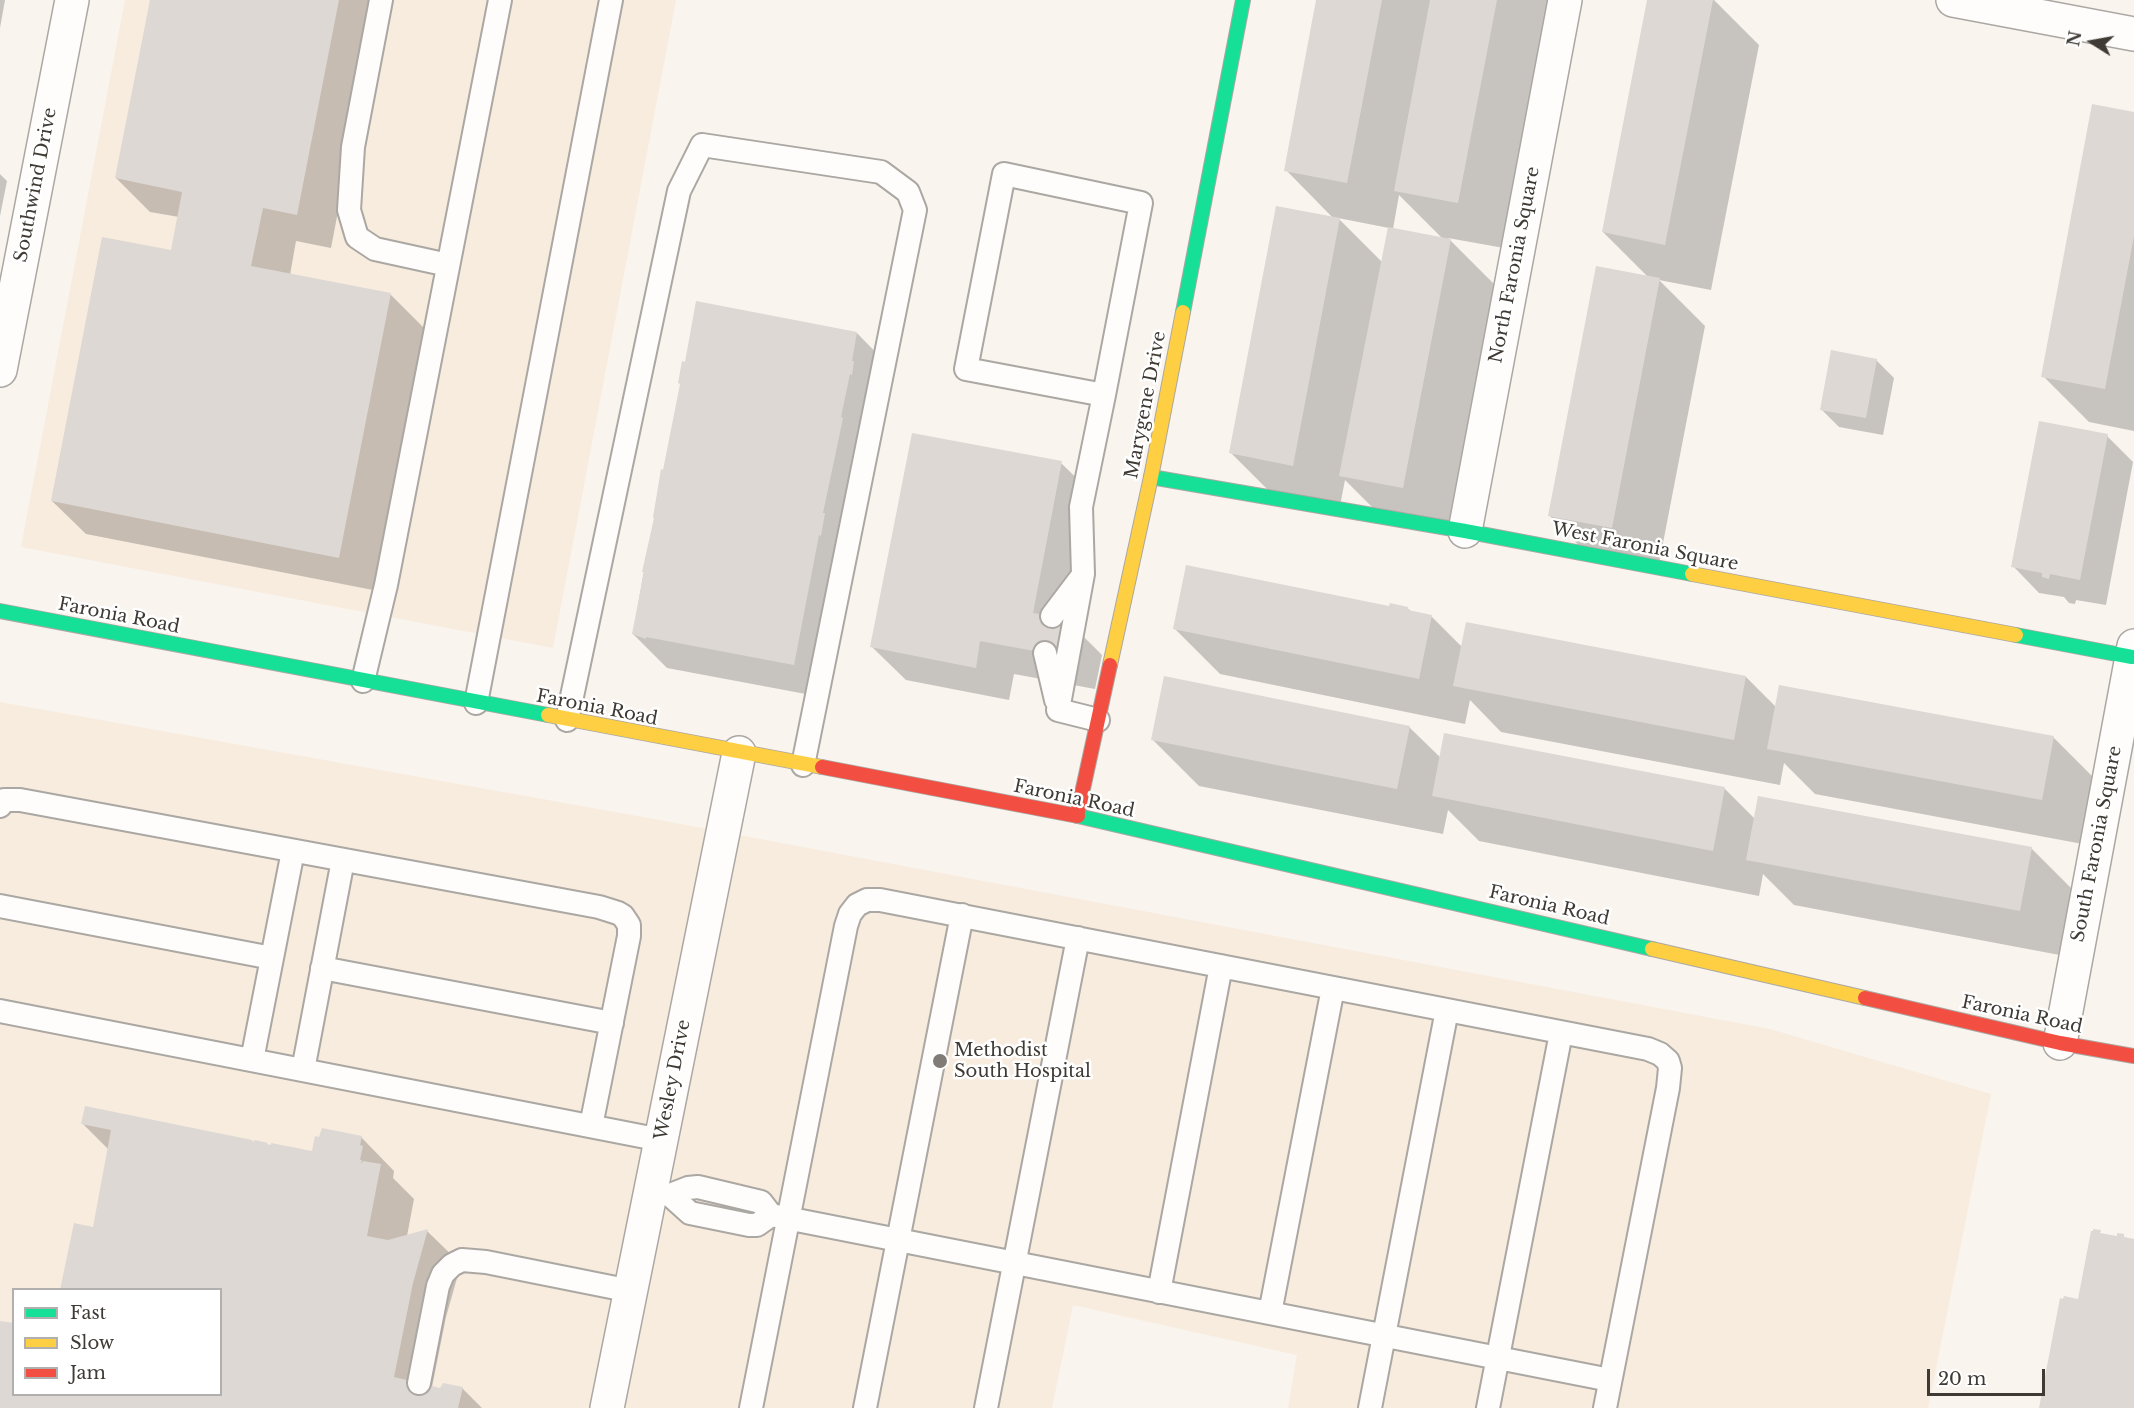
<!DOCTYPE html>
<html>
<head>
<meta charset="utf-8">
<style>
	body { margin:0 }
	#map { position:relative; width:2134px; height:1408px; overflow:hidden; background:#f9f4ee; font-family:"Libre Baskerville",serif }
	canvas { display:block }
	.legend { position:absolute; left:12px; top:1288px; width:210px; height:108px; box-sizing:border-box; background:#fff; border:2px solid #b2b0ae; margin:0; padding:8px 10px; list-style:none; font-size:18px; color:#3f3a34 }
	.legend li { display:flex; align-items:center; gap:12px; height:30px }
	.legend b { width:30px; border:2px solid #b2b0ae }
	.north { position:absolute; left:2062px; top:12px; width:60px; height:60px; -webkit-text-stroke:4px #fff; paint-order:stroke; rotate:281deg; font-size:16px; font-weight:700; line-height:24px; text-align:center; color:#3f3a34 }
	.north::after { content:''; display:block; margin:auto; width:21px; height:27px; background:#3f3a34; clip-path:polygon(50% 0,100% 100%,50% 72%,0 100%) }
	.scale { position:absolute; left:1927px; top:1369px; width:118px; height:27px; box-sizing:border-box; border:3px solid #3f3a34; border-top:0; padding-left:8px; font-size:18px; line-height:21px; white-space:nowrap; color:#3f3a34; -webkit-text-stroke:4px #fff; paint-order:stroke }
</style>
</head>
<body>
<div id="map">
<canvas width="2134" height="1408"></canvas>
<ul class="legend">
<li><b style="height:8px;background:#16e098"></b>Fast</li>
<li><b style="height:8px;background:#ffcf43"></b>Slow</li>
<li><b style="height:8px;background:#f24e42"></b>Jam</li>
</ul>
<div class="north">N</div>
<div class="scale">20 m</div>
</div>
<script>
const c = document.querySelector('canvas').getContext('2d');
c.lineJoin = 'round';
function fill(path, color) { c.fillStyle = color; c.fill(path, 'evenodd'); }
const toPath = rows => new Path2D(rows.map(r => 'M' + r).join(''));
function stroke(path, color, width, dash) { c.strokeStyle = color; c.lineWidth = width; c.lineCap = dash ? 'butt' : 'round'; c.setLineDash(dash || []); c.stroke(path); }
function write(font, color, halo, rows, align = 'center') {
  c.font = font + ' "Libre Baskerville",serif'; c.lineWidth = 5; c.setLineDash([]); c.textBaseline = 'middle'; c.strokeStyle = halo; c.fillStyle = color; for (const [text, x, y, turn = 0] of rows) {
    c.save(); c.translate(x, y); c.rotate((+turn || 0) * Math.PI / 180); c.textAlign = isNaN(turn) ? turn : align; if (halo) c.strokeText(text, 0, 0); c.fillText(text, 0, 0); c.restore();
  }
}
const built = toPath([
	[125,0,676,0,553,648,21,547],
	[0,702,654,819,1770,1029,1991,1094,1928,1408,1288,1408,1297,1355,1073,1305,1052,1408,0,1408],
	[14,1290,220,1290,220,1394,14,1394]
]);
const shadow = toPath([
	[0,0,5,0,0,28],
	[152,0,376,0,378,3,331,248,296,241,290,275,391,295,424,328,373,590,86,534,52,501,172,252,179,217,150,212,116,178],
	[1317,0,1547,0,1551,4,1504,248,1448,238,1497,287,1449,534,1386,521,1345,480,1339,511,1277,499,1231,453,1334,219,1286,170],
	[1399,195,1444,240,1393,229],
	[1338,218,1389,228,1382,262],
	[1648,0,1714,0,1759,45,1711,290,1659,280,1705,326,1657,574,1595,562,1549,515,1649,278,1603,232],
	[2134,114,2134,431,2089,422,2043,376],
	[0,174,7,181,0,216],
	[857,333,890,367,856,546,858,548,854,568,853,568,827,698,667,668,633,634,647,553],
	[1876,360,1894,378,1883,435,1839,427,1821,409],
	[2107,436,2133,462,2106,605,2076,600,2075,604,2069,603,2064,597,2039,593,2013,566],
	[1061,463,1095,496,1071,624,1102,655,1095,689,1014,674,1009,700,906,680,872,647],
	[1391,608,1407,608,1412,612,1431,616,1462,647,1746,677,1777,708,2053,737,2099,783,2088,845,1815,794,1784,763,1780,785,1501,732,1470,700,1465,724,1220,674,1174,628],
	[1409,727,1441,758,1445,734,1725,789,1755,819,2031,848,2077,894,2065,956,1794,905,1763,874,1759,896,1479,841,1448,810,1443,834,1199,786,1153,740],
	[83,1124,254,1143,313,1153,361,1137,394,1171,393,1178,414,1199,407,1236,427,1231,461,1264,446,1317,432,1387,441,1389,462,1388,482,1408,0,1408,0,1322,14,1394,220,1394,220,1290,94,1228,109,1150]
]);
const building = toPath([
	[150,0,339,0,297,215,263,208,251,266,391,293,339,558,51,501,102,237,171,250,182,192,115,178],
	[1316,0,1382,0,1347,183,1284,171],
	[1430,0,1497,0,1458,203,1394,191],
	[1647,0,1713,0,1665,245,1602,232],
	[2092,104,2134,112,2134,236,2105,389,2041,377],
	[1276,206,1340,218,1293,466,1229,453],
	[1388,227,1451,239,1403,488,1339,476],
	[1596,266,1660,278,1612,528,1548,516],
	[696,301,857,332,852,361,854,361,852,375,850,374,841,417,843,418,823,513,825,513,821,536,819,535,794,665,646,637,646,639,632,634,644,572,642,572,654,518,653,517,661,469,663,470,680,384,678,383,682,361,685,362],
	[1831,350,1877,359,1866,418,1820,410],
	[2039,421,2108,434,2080,580,2050,574,2049,579,2042,577,2042,573,2011,567],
	[912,433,1062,461,1033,613,1069,620,1062,656,980,641,976,668,870,647],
	[1186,565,1389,606,1390,603,1408,607,1408,610,1432,615,1419,679,1173,629],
	[1466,622,1746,676,1734,740,1453,686],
	[1164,676,1410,726,1397,789,1151,740],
	[1779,685,2054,736,2042,800,1767,749],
	[1444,733,1725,787,1713,851,1432,796],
	[1758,796,2032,847,2020,911,1746,860],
	[85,1106,252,1140,253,1142,255,1140,268,1143,267,1144,271,1145,271,1143,312,1151,315,1136,319,1137,322,1128,362,1136,360,1145,363,1146,360,1160,362,1160,361,1164,363,1161,381,1164,367,1236,388,1240,428,1229,413,1283,394,1377,440,1388,443,1383,463,1387,458,1408,0,1408,0,1321,14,1323,14,1394,220,1394,220,1290,60,1290,74,1223,93,1227,111,1130,81,1124],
	[2093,1229,2101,1230,2100,1233,2117,1236,2117,1233,2124,1234,2124,1237,2134,1239,2134,1408,2039,1408,2060,1298,2063,1299,2064,1296,2078,1299,2091,1231,2093,1231]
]);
const lane = toPath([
	[381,0,353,147,349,210,357,237,375,249,448,265],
	[1052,616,1080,579],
	[1045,653,1056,700],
	[363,681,386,585,500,0],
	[476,703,611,0],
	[567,720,679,191,702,145,881,172,908,192,915,210,803,765],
	[1098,720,1058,710,1083,574,1081,507,1104,395,1141,203,1004,174,966,369,1104,395],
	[0,806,4,800,20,800,599,907,618,913,623,916,629,925,629,936,591,1126],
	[0,906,272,958],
	[322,968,612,1023],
	[0,1011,661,1140],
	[252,1060,293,851],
	[303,1070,343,860],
	[658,1193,670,1195,690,1213,749,1225,757,1225,771,1215],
	[670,1195,688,1188,698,1187,761,1202,771,1215,1610,1380],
	[1159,1292,1221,966],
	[1270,1313,1333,988],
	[419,1383,438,1286,443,1274,452,1265,462,1260,486,1262,631,1291],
	[751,1408,846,926,850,914,857,905,867,900,880,900,1648,1049,1660,1054,1668,1061,1670,1068,1668,1088,1605,1408],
	[865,1408,962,915],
	[986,1408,1078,938],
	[1370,1408,1447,1010],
	[1488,1408,1561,1033]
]);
const street = toPath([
	[1953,0,2134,34],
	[0,370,72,0],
	[1465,531,1565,0],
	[2060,1043,2134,646],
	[607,1408,739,753]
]);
const fast = toPath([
	[1183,312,1243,0],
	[1151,477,1465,531,1692,574],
	[0,611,548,715],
	[2016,635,2132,657],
	[1078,816,1652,949]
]);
const slow = toPath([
	[1692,574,2016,635],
	[1110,665,1151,477,1183,312],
	[548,715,822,767],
	[1652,949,1865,998]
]);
const jam = toPath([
	[822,767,1078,816],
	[1077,816,1110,665],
	[1865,998,2060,1043,2134,1056]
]);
const markers = [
	[940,1061,8,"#807b75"]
];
const streetNames = [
	["Southwind Drive",36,185,-79],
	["North Faronia Square",1515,265,-79],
	["Marygene Drive",1146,405,-79],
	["West Faronia Square",1645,547,11],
	["Faronia Road",119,616,11],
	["Faronia Road",597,708,11],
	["Faronia Road",1074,799,12],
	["South Faronia Square",2097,844,-79],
	["Faronia Road",1549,906,13],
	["Faronia Road",2022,1015,12],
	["Wesley Drive",673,1080,-79]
];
const poiNames = [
	["Methodist",954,1051],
	["South Hospital",954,1072]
];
fill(built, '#f8ecdf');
fill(shadow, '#0003');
fill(building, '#ddd8d3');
stroke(lane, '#aba7a2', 26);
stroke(street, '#aba7a2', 36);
stroke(fast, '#aba7a2', 16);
stroke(slow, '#aba7a2', 16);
stroke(jam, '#aba7a2', 16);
stroke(lane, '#fefdfc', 22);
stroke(street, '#fefdfc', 33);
stroke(fast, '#16e098', 14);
stroke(slow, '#ffcf43', 14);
stroke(jam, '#f24e42', 14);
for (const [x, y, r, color] of markers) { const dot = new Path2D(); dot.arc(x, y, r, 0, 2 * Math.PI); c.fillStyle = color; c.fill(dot); stroke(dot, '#fff', 2); }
write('18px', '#3f3a34', '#fff', streetNames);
write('18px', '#3f3a34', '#fff', poiNames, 'left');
</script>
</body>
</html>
